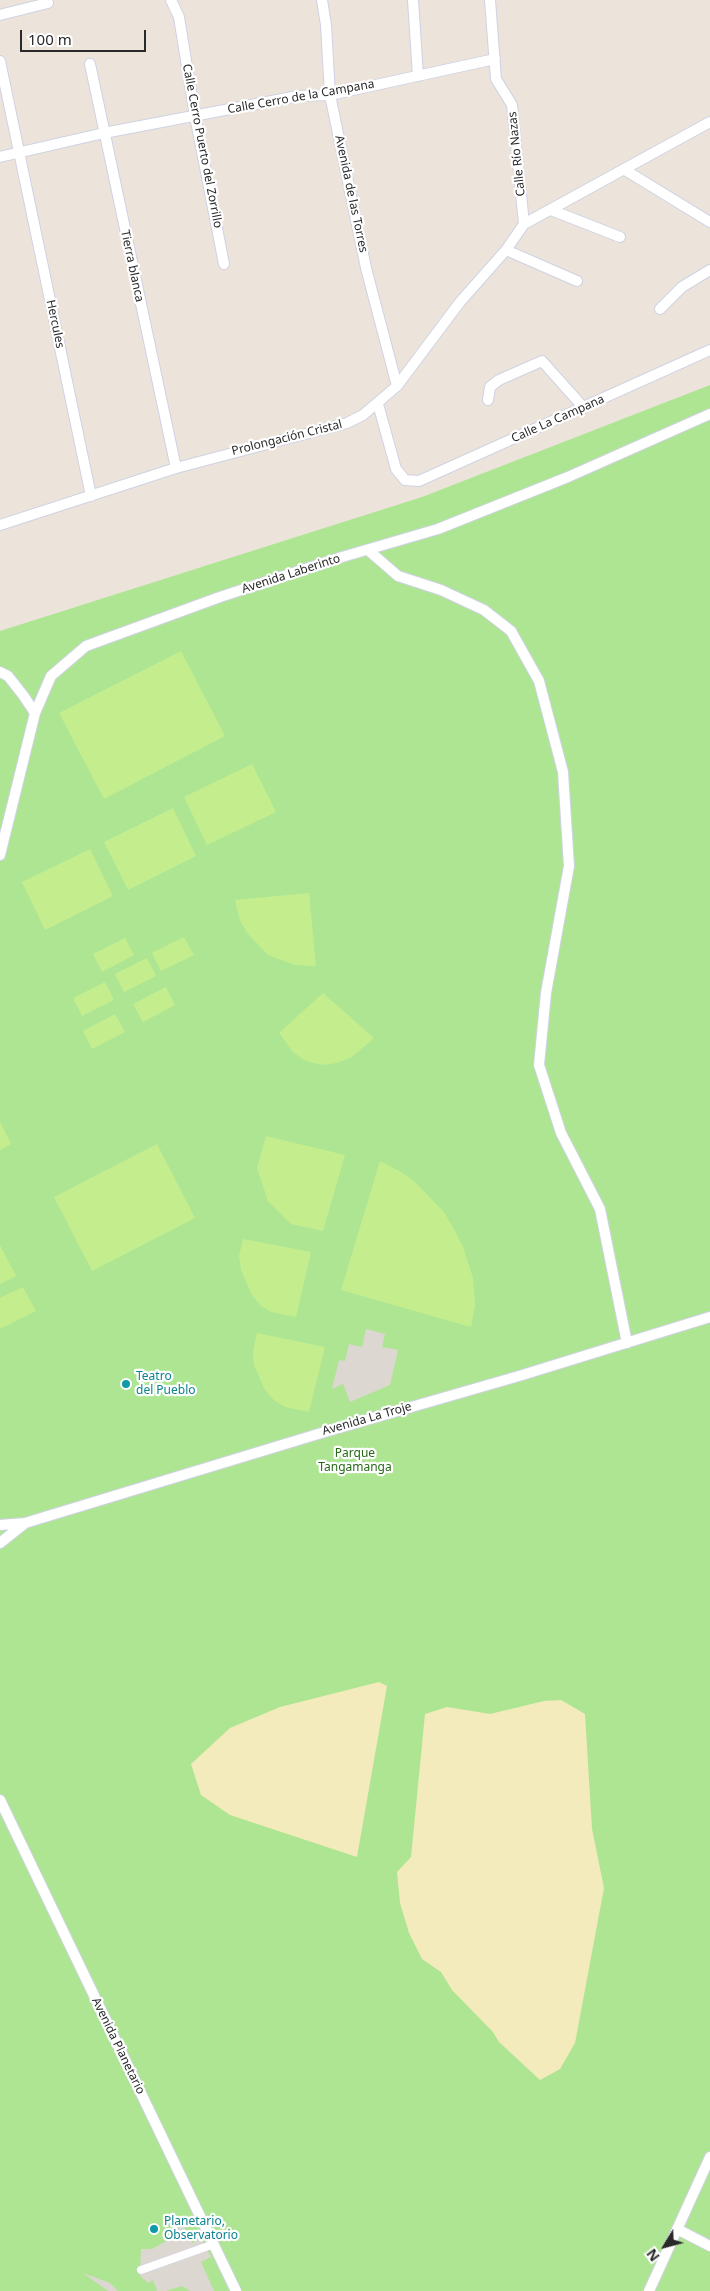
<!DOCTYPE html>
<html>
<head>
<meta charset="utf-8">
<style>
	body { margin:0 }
	#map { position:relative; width:710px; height:2291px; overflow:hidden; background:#ece4da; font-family:"Noto Sans",sans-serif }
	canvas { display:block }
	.north { position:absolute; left:640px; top:2221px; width:50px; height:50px; -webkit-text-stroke:4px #fff; paint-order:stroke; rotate:233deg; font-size:14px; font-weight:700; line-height:20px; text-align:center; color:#292929 }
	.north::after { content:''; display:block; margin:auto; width:18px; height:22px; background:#292929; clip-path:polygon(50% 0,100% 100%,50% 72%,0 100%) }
	.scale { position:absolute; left:20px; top:30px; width:126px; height:22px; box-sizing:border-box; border:2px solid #292929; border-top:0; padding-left:6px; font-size:15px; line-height:18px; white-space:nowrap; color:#292929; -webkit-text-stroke:4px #fff; paint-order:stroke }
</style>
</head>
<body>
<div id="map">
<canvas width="710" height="2291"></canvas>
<div class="north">N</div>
<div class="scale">100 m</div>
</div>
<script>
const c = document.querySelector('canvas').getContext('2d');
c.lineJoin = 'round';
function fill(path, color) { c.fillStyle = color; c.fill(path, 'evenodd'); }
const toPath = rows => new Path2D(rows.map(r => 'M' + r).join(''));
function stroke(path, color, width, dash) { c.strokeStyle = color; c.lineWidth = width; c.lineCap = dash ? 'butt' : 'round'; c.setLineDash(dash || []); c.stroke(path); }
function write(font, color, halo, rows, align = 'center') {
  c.font = font + ' "Noto Sans",sans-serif'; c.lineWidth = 4.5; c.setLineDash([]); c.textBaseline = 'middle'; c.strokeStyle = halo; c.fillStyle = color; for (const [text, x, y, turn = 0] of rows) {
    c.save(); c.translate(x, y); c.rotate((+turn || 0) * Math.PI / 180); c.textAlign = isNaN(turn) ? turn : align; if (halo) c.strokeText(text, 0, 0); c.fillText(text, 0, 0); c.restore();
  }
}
const green = toPath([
	[710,385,710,2291,0,2291,0,631,422,497]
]);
const sand = toPath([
	[379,1682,387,1686,357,1857,230,1815,201,1795,191,1764,230,1728,280,1707],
	[561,1700,585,1714,592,1829,604,1888,575,2043,560,2069,540,2080,499,2042,493,2032,452,1990,441,1972,422,1959,409,1933,400,1903,397,1872,411,1857,425,1714,447,1707,490,1714,544,1701]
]);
const pitch = toPath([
	[181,651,225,736,104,799,59,713],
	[252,764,276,812,207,845,184,797],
	[173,808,196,856,128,890,104,842],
	[90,849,113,896,45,930,22,882],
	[309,893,316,966,295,965,268,955,248,934,240,921,235,900],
	[184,937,194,955,161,971,152,953],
	[125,938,134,955,102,972,93,954],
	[147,958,156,976,124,992,115,974],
	[105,982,114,1000,82,1016,73,998],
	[166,987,175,1005,143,1022,133,1004],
	[323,993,374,1038,352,1057,337,1063,322,1065,306,1061,293,1052,279,1033],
	[115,1014,125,1032,92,1049,83,1031],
	[0,1122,11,1144,0,1150],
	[266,1136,345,1155,323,1231,291,1224,268,1201,257,1168],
	[157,1144,195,1218,92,1271,54,1197],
	[380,1161,401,1172,415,1182,443,1211,454,1229,463,1247,473,1278,475,1306,471,1327,341,1290],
	[243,1239,311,1252,296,1317,271,1312,260,1305,252,1295,241,1270,239,1256],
	[0,1245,16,1276,0,1284],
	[23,1287,36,1311,0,1329,0,1298],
	[257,1333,325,1347,309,1412,285,1407,274,1400,265,1390,254,1365,253,1351]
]);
const plaza = toPath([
	[366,1329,385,1334,382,1347,398,1350,390,1385,350,1402,343,1384,332,1389,339,1360,345,1361,349,1344,362,1347],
	[173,2214,180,2217,192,2243,201,2239,211,2257,201,2262,214,2291,190,2291,182,2286,166,2291,157,2291,153,2280,148,2283,140,2276,141,2249,152,2249,168,2240,174,2223],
	[83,2273,110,2283,118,2291,108,2291]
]);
const pedestrian = toPath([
	[141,2270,214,2244]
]);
const minor = toPath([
	[171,0,179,17,195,116,224,264],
	[322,0,326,25,330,95,366,268,397,386],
	[413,0,418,76],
	[490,0,496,79,512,105,524,224],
	[0,15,48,3],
	[0,61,91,496],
	[90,64,176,468],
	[0,157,104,133,298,96,330,95,495,59],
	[625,170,710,222],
	[551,210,620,237],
	[506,250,577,281],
	[660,309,682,287,710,270],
	[488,400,490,387,499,380,542,361,584,408],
	[378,404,396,469,405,480,419,481,710,350],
	[0,525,176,468,347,423,363,415,397,386,460,302,506,250,524,224,710,122],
	[368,550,398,576,441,590,484,610,511,631,539,681,563,772,569,866,546,993,539,1065,561,1133,600,1209,627,1343],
	[0,672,8,676,23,695,35,713],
	[0,855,35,713,51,676,86,646,220,597,342,557,438,529,568,477,710,414],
	[0,1525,25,1523,328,1431,519,1376,710,1317],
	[0,1543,24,1524],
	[0,1800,236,2291],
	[677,2229,710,2246],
	[649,2291,710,2157]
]);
const markers = [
	[126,1384,5,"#0f9aa8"],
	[154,2229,5,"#0f9aa8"]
];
const streetNames = [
	["Calle Cerro de la Campana",301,97,-10],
	["Calle Cerro Puerto del Zorrillo",202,146,79],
	["Calle Río Nazas",517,154,-96],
	["Avenida de las Torres",351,194,78],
	["Tierra blanca",132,266,78],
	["Hercules",55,324,78],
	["Calle La Campana",558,419,-24],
	["Prolongación Cristal",287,438,-14],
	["Avenida Laberinto",291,574,-18],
	["Avenida La Troje",367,1419,-16],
	["Avenida Planetario",118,2046,64]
];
const cultureNames = [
	["Teatro",136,1377],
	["del Pueblo",136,1391],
	["Planetario,",164,2222],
	["Observatorio",164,2236]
];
const parkNames = [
	["Parque",355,1454],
	["Tangamanga",355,1468]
];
fill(green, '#aee593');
fill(sand, '#f3ebbb');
fill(pitch, '#c4ed8e');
fill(plaza, '#dcd7d1');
stroke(pedestrian, '#cfd2e3', 9);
stroke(minor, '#cfd2e3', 12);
stroke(pedestrian, '#fff', 8);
stroke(minor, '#fff', 10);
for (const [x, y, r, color] of markers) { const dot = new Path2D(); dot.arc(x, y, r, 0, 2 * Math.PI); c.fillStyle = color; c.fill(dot); stroke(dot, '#fff', 2); }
write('12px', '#292929', '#fff', streetNames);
write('12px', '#0d838f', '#fff', cultureNames, 'left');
write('12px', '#276817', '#fff', parkNames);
</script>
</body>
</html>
